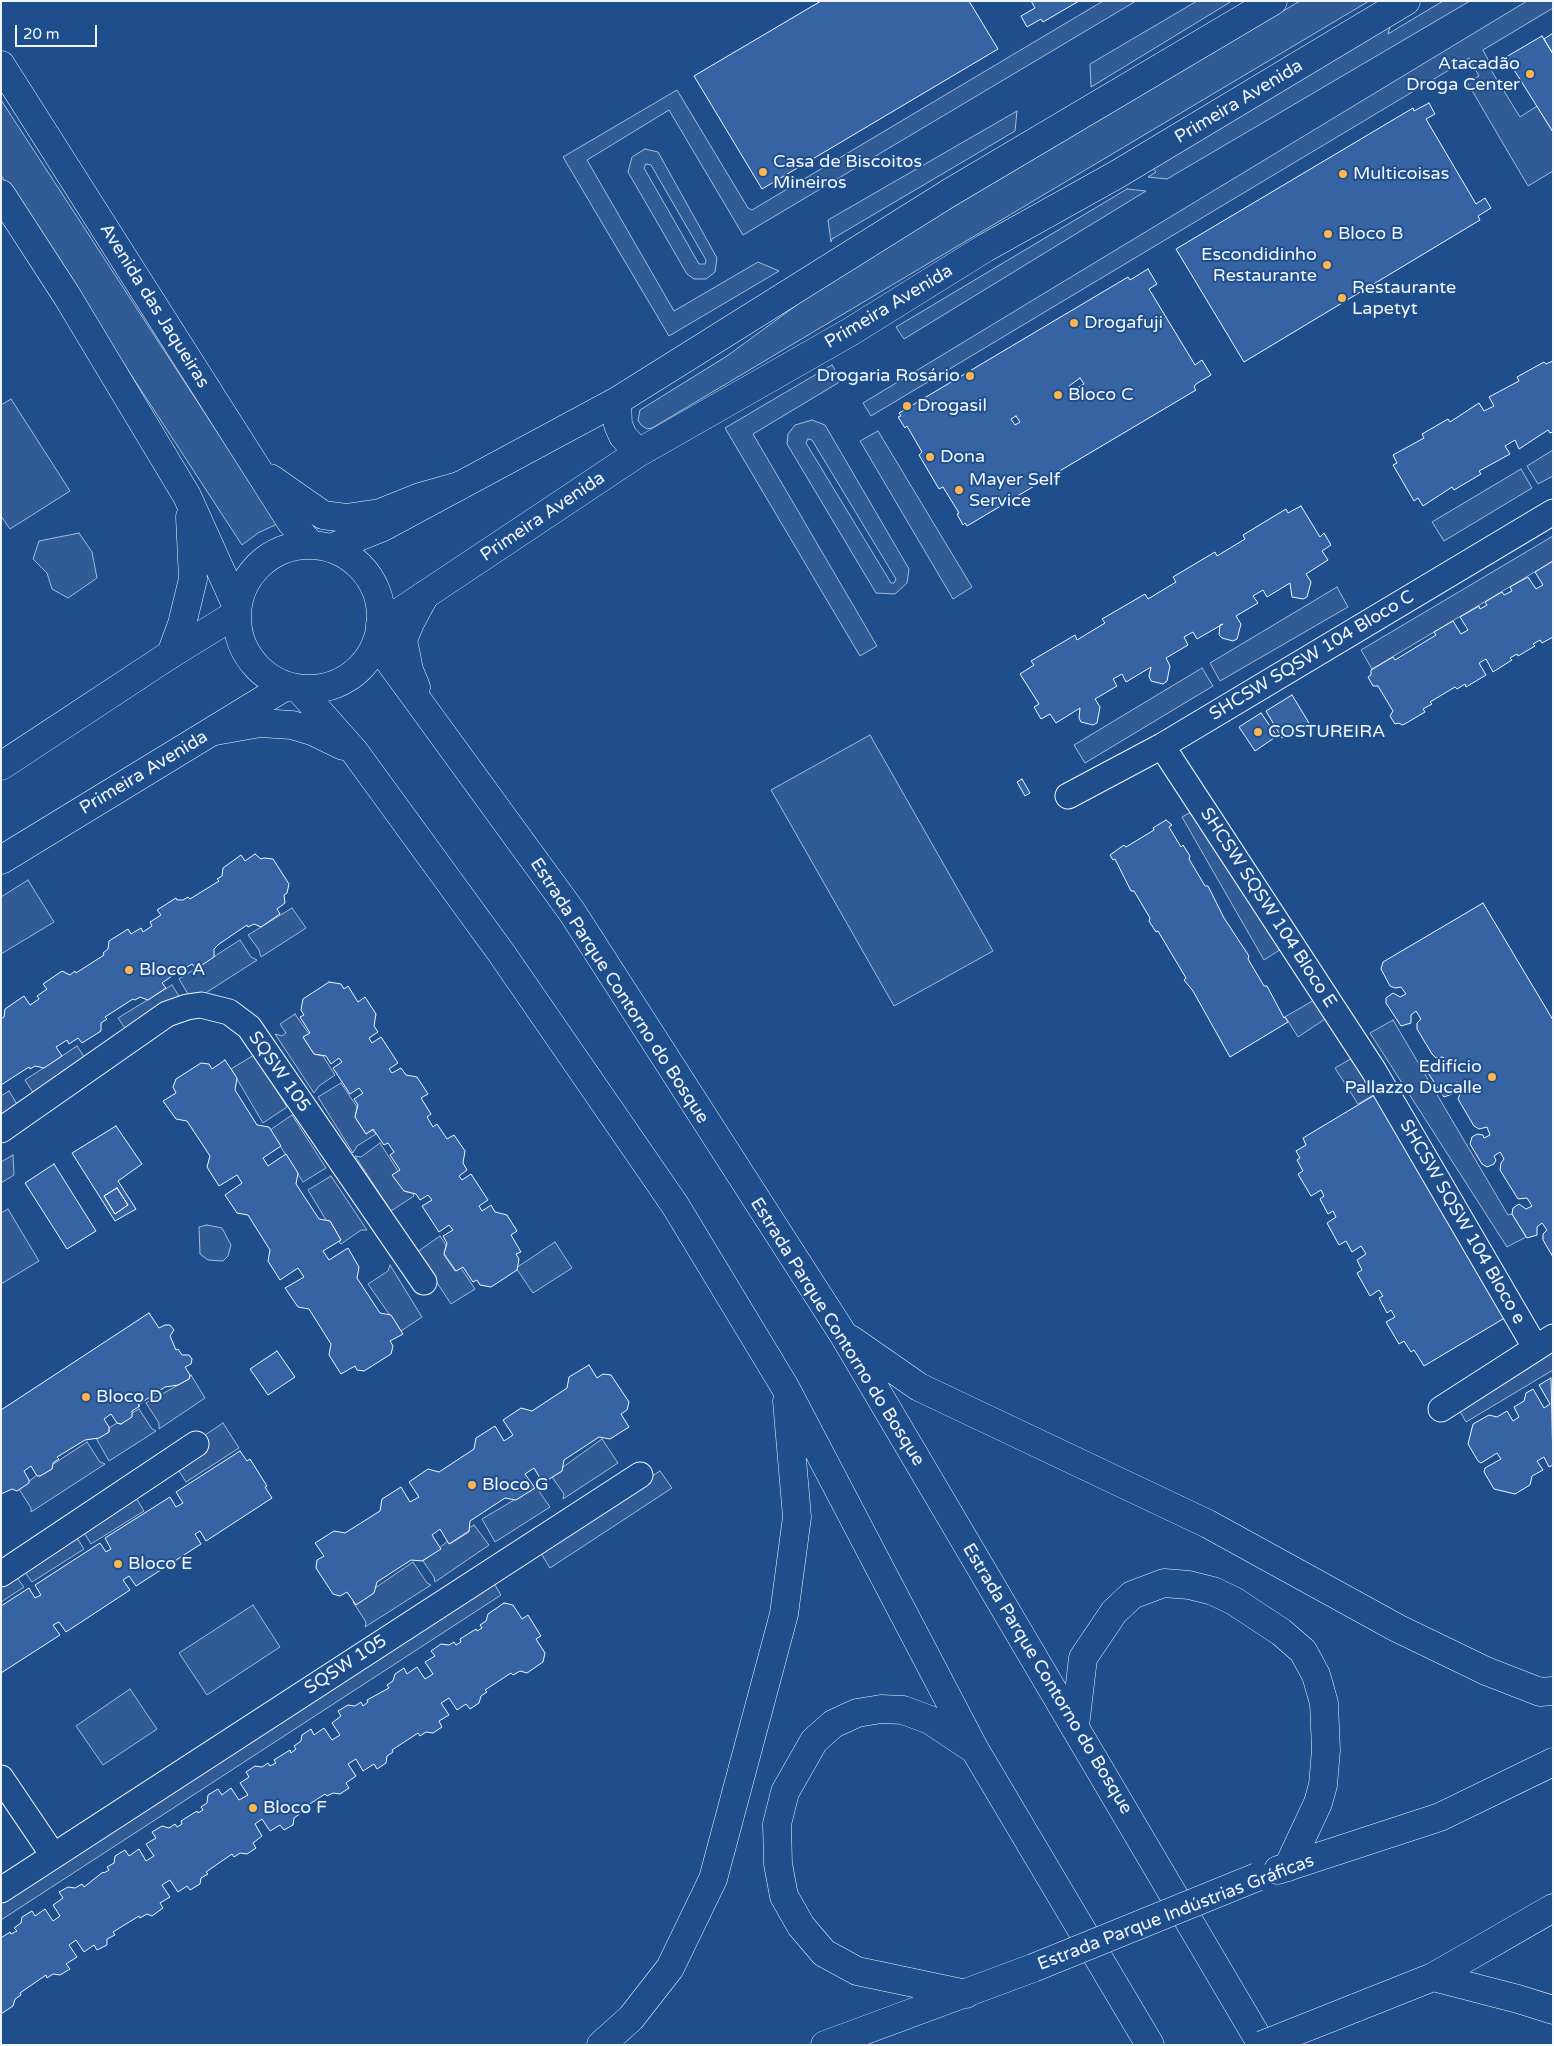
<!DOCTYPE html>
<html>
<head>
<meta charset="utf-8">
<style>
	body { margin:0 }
	#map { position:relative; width:1554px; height:2046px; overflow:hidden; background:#1f4e8c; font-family:"Varela Round",sans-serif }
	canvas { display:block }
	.frame { position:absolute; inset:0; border:2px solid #f2f6ff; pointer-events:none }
	.scale { position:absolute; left:15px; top:25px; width:82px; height:22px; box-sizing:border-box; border:2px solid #f2f6ff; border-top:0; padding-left:6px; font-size:15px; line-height:18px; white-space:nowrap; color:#f2f6ff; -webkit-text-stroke:4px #1f4e8c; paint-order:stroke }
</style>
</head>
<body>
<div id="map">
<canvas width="1554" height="2046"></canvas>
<div class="frame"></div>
<div class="scale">20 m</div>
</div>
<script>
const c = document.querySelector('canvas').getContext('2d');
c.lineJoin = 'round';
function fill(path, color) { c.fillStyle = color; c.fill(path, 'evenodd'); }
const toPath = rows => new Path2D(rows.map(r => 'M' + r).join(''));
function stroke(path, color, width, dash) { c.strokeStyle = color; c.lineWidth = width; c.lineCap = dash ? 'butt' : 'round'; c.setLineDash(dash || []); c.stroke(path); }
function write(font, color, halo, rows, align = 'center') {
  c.font = font + ' "Varela Round",sans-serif'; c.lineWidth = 4; c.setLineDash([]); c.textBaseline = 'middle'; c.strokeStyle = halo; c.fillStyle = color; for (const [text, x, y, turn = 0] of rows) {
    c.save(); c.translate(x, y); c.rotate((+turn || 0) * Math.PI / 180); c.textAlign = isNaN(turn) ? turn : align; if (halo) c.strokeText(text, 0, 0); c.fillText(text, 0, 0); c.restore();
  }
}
const built = toPath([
	[1103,1,1136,1,743,235,669,110,587,160,674,311,758,262,779,271,669,336,563,157,677,90,748,208,752,210,1103,1],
	[1197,1,1232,1,1091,87,1090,64,1197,1],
	[1300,1,1369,1,652,428,647,429,641,425,638,420,640,410,727,356,835,277,1300,1],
	[1443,1,1470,1,1167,179,1148,177,1156,172,1151,166,1391,23,1388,34,1443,1],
	[1527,1,1553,1,1553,8,1483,50,1493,69,1491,70,1520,117,1537,106,1553,132,1553,171,1528,186,1467,82,1479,76,1469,58,871,416,863,403,1527,1],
	[1,100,277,524,258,533,242,545,1,175,1,100],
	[1017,111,1015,131,832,239,831,242,828,220,1017,111],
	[645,149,658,152,717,258,715,272,706,279,694,279,687,274,628,172,632,157,645,149],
	[646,164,651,165,706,260,705,264,699,264,644,168,646,164],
	[1127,189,1146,191,904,339,896,327,1127,189],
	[832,365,840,378,838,383,753,434,877,646,860,656,725,428,832,365],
	[11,399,70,491,10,529,1,516,1,405,11,399],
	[812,420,825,425,909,569,907,583,895,594,876,593,787,444,788,434,795,425,812,420],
	[808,439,812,440,896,579,894,583,891,583,806,443,808,439],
	[878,431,972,587,953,599,860,441,878,431],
	[1553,450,1553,476,1538,484,1527,466,1553,450],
	[1521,469,1532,488,1444,541,1432,522,1521,469],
	[79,533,92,552,97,578,68,598,52,589,47,573,33,559,39,541,79,533],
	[1553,536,1553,561,1372,669,1361,650,1553,536],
	[1337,587,1348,607,1220,681,1210,663,1337,587],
	[1202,668,1213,686,1085,763,1074,745,1202,668],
	[870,735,993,951,894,1006,771,790,870,735],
	[1202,806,1289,944,1264,960,1182,817,1202,806],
	[28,880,54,922,1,954,1,897,28,880],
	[292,908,306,928,261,957,259,950,248,935,292,908],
	[240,940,251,957,257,960,190,1003,191,999,179,979,240,940],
	[172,985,184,1004,131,1037,118,1018,172,985],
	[1316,999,1331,1015,1298,1037,1286,1018,1283,1018,1316,999],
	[295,1014,309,1034,303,1037,314,1054,323,1056,335,1075,319,1086,314,1093,275,1034,282,1036,286,1033,280,1024,295,1014],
	[1393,1020,1508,1215,1512,1214,1526,1237,1507,1247,1370,1033,1393,1020],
	[77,1046,89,1064,36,1097,25,1080,77,1046],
	[254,1055,287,1107,263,1123,231,1069,254,1055],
	[1357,1055,1377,1093,1358,1104,1335,1068,1357,1055],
	[341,1083,357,1107,355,1117,366,1134,373,1130,376,1134,357,1146,353,1153,318,1097,341,1083],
	[9,1091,20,1109,1,1126,1,1096,9,1091],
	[292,1115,326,1168,303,1182,270,1130,292,1115],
	[380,1143,398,1171,393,1175,404,1191,413,1193,414,1196,391,1211,355,1156,361,1157,380,1143],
	[13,1155,14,1175,1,1183,1,1162,13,1155],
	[331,1176,367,1230,361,1230,341,1244,339,1242,341,1240,330,1221,326,1220,308,1190,331,1176],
	[8,1209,39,1261,1,1284,1,1213,8,1209],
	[207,1225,222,1228,231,1245,228,1256,223,1261,208,1260,200,1254,199,1227,207,1225],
	[440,1236,446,1245,444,1255,455,1271,461,1268,475,1289,451,1304,417,1252,440,1236],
	[555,1242,572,1268,533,1293,516,1268,555,1242],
	[390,1265,422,1317,401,1331,368,1284,388,1271,390,1265],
	[1553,1339,1553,1370,1466,1422,1453,1399,1553,1339],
	[191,1375,205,1398,159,1429,159,1423,146,1403,189,1379,191,1375],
	[139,1409,152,1429,156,1431,109,1461,96,1438,109,1432,109,1428,117,1423,121,1424,131,1417,132,1413,139,1409],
	[223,1423,239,1448,186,1482,172,1460,168,1460,223,1423],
	[602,1439,618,1463,563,1499,564,1494,552,1477,562,1471,563,1467,602,1439],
	[87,1442,100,1462,105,1464,31,1512,31,1508,19,1489,37,1475,40,1476,52,1469,52,1465,87,1442],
	[660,1471,672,1488,550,1568,539,1550,660,1471],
	[536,1487,550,1507,495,1542,482,1519,536,1487],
	[130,1488,144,1511,91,1544,78,1523,130,1488],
	[474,1525,489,1545,435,1582,434,1577,423,1561,448,1541,450,1544,469,1532,469,1528,474,1525],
	[70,1527,84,1549,32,1582,17,1561,70,1527],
	[413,1562,427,1583,431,1585,365,1627,366,1622,353,1602,356,1605,375,1588,413,1562],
	[1,1567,14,1574,24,1587,1,1602,1,1567],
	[492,1580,501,1595,1,1920,1,1900,492,1580],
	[253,1605,280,1647,207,1695,179,1653,253,1605],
	[130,1689,157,1729,103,1765,76,1726,130,1689]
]);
const building = toPath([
	[821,1,969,1,998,49,762,189,694,76,821,1],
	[1031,1,1079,1,1043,22,1041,19,1027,27,1021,16,1035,8,1031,1],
	[1553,33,1553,54,1544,39,1553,33],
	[1542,36,1553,54,1553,132,1506,57,1542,36],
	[1429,103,1435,114,1426,119,1476,204,1485,198,1491,208,1478,216,1480,220,1244,362,1176,249,1413,108,1414,111,1429,103],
	[1148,269,1157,284,1149,289,1195,365,1202,360,1211,375,1196,384,1194,387,1196,390,967,526,965,523,963,525,957,514,959,513,943,487,939,489,919,455,922,452,907,426,905,428,898,417,901,416,899,413,1128,277,1130,280,1148,269],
	[1080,378,1084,384,1072,391,1069,386,1080,378],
	[1016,416,1020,422,1015,425,1011,419,1016,416],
	[1553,361,1553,432,1550,433,1548,430,1519,449,1515,440,1505,446,1510,454,1479,471,1481,474,1454,490,1452,487,1423,506,1418,498,1414,501,1393,465,1397,463,1393,455,1424,438,1422,434,1448,419,1450,422,1479,403,1484,411,1494,406,1489,397,1519,381,1517,377,1544,362,1546,364,1553,361],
	[1301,506,1320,537,1324,533,1331,545,1322,551,1328,560,1306,574,1311,582,1307,597,1303,599,1292,597,1290,583,1267,597,1263,590,1253,596,1258,603,1236,616,1241,624,1237,639,1233,641,1222,638,1219,635,1220,625,1223,624,1197,639,1193,632,1184,637,1188,645,1166,658,1170,666,1167,681,1163,684,1151,681,1149,676,1151,667,1126,682,1122,674,1113,679,1117,686,1095,699,1100,707,1097,723,1093,725,1081,722,1079,718,1080,708,1056,723,1050,714,1041,719,1034,707,1039,704,1020,674,1034,665,1031,661,1075,635,1077,640,1105,623,1102,619,1145,594,1148,599,1176,582,1173,577,1215,552,1217,556,1245,539,1243,535,1286,509,1288,513,1301,506],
	[1553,561,1553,637,1542,643,1540,640,1533,644,1535,646,1518,656,1517,654,1510,658,1512,660,1493,672,1486,659,1479,663,1486,675,1466,687,1465,684,1457,689,1455,687,1430,702,1432,704,1423,709,1425,712,1403,725,1398,723,1395,724,1390,716,1393,711,1378,686,1373,686,1368,677,1371,675,1371,670,1393,657,1395,660,1436,635,1434,632,1453,621,1461,634,1468,630,1460,617,1479,606,1480,609,1487,605,1485,602,1502,592,1504,595,1512,591,1510,587,1528,577,1536,589,1543,585,1535,572,1553,561],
	[1292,695,1309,723,1282,738,1266,711,1292,695],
	[1261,713,1277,736,1255,751,1239,727,1261,713],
	[1022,779,1030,793,1025,796,1017,782,1022,779],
	[1166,820,1172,825,1169,827,1181,847,1183,845,1190,856,1189,859,1205,886,1208,886,1224,918,1249,956,1248,959,1264,986,1267,986,1284,1018,1285,1017,1288,1022,1230,1057,1193,991,1184,980,1186,978,1158,931,1156,932,1149,921,1150,918,1134,891,1131,891,1115,859,1113,860,1110,855,1124,845,1126,847,1154,830,1153,828,1166,820],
	[255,854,261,859,264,858,273,859,289,884,287,893,284,895,285,903,277,909,280,914,261,927,254,924,248,927,247,925,219,944,214,949,214,957,196,969,192,964,182,970,180,967,170,973,172,976,162,983,166,988,148,1000,140,997,135,1000,133,999,105,1017,107,1019,101,1023,101,1031,82,1043,78,1038,69,1044,67,1040,56,1047,62,1056,44,1068,35,1066,30,1069,29,1067,1,1085,1,1019,4,1017,5,1009,24,996,30,1005,39,999,37,996,47,989,43,984,62,971,70,975,75,971,76,973,104,955,103,953,108,949,109,941,128,929,131,934,141,928,143,932,152,926,150,922,161,915,157,910,176,898,177,900,183,900,188,897,190,899,219,881,217,879,222,876,223,868,241,855,245,861,255,854],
	[1483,903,1553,1020,1553,1257,1543,1240,1543,1234,1547,1230,1542,1223,1537,1227,1537,1235,1527,1238,1512,1214,1513,1208,1519,1204,1526,1209,1532,1206,1527,1198,1518,1199,1500,1170,1501,1163,1504,1159,1500,1152,1494,1156,1496,1160,1494,1164,1487,1167,1482,1164,1470,1144,1472,1137,1477,1134,1483,1135,1484,1138,1490,1135,1487,1127,1479,1129,1474,1126,1458,1099,1462,1089,1458,1082,1452,1085,1452,1094,1444,1097,1428,1073,1429,1068,1435,1064,1442,1068,1448,1064,1443,1057,1436,1058,1432,1054,1417,1029,1417,1023,1421,1019,1416,1011,1411,1015,1411,1023,1401,1026,1386,1003,1386,998,1393,993,1400,997,1406,994,1401,987,1395,988,1390,986,1381,969,1383,962,1483,903],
	[329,982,341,984,344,989,348,986,358,1002,365,997,376,1014,374,1026,378,1032,369,1038,372,1043,381,1037,398,1063,389,1069,392,1073,401,1068,406,1075,417,1077,428,1094,421,1098,431,1114,427,1117,433,1127,437,1124,447,1139,454,1135,465,1151,463,1163,467,1170,459,1176,462,1180,471,1174,488,1200,479,1206,482,1211,491,1205,495,1212,507,1215,517,1231,511,1235,521,1252,516,1254,519,1259,517,1270,491,1287,480,1285,477,1280,473,1282,463,1267,456,1271,444,1254,447,1243,443,1236,453,1230,449,1225,439,1232,422,1206,432,1200,428,1195,420,1200,416,1194,404,1191,392,1175,400,1170,390,1155,394,1152,388,1143,384,1145,373,1129,366,1134,355,1117,358,1105,354,1099,363,1093,359,1088,350,1094,333,1068,342,1062,339,1058,331,1064,326,1056,314,1054,303,1037,310,1033,300,1017,304,1015,301,1010,303,999,329,982],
	[225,1060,237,1078,235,1090,257,1125,269,1127,281,1146,263,1158,268,1166,286,1154,298,1173,296,1184,319,1219,330,1221,341,1240,323,1251,329,1260,348,1248,359,1267,357,1278,380,1313,391,1315,403,1334,390,1341,393,1346,391,1354,364,1371,357,1370,355,1366,341,1374,329,1355,331,1344,309,1309,298,1307,285,1288,304,1277,298,1268,280,1280,268,1261,270,1250,248,1215,237,1213,225,1195,242,1183,237,1175,219,1186,207,1167,210,1156,187,1121,176,1119,163,1101,176,1093,173,1087,176,1079,201,1063,209,1064,212,1069,225,1060],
	[1378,1093,1513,1313,1424,1366,1414,1350,1411,1352,1404,1341,1399,1344,1386,1322,1395,1317,1391,1310,1387,1313,1379,1298,1383,1296,1379,1290,1370,1296,1357,1273,1362,1270,1357,1260,1366,1254,1361,1246,1352,1252,1346,1241,1339,1245,1327,1223,1336,1217,1333,1211,1328,1214,1320,1199,1324,1196,1321,1190,1311,1196,1298,1174,1303,1171,1297,1160,1300,1158,1296,1151,1306,1145,1303,1138,1378,1093],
	[116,1126,142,1164,118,1181,136,1209,115,1221,72,1153,116,1126],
	[117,1188,128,1205,115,1214,104,1196,117,1188],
	[54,1164,96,1231,67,1249,25,1183,54,1164],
	[117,1188,128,1205,115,1214,104,1196,117,1188],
	[149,1313,159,1328,165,1325,170,1325,174,1330,170,1336,176,1350,178,1349,182,1355,189,1355,192,1359,191,1364,185,1367,190,1375,189,1379,178,1385,165,1387,138,1405,140,1406,132,1411,132,1417,121,1424,117,1423,111,1414,104,1419,109,1427,109,1432,99,1438,85,1440,57,1457,59,1459,53,1463,52,1469,40,1476,37,1476,31,1466,24,1471,29,1480,29,1483,17,1491,12,1489,1,1494,1,1410,149,1313],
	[277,1351,295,1377,268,1395,250,1369,277,1351],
	[589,1365,597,1378,603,1374,611,1375,629,1402,627,1410,621,1414,629,1427,610,1439,599,1437,564,1460,562,1471,543,1483,534,1468,525,1474,535,1488,516,1500,505,1498,470,1521,469,1531,449,1544,440,1529,432,1535,441,1549,422,1561,411,1560,377,1582,374,1593,356,1605,347,1592,340,1596,333,1594,316,1568,317,1560,324,1556,315,1543,334,1531,345,1533,380,1511,382,1499,401,1487,410,1502,419,1497,409,1482,428,1469,439,1472,474,1449,476,1438,495,1426,504,1441,513,1435,503,1420,521,1408,532,1411,567,1388,569,1377,589,1365],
	[1551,1378,1553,1465,1549,1467,1544,1457,1537,1461,1543,1470,1532,1476,1530,1485,1515,1494,1494,1489,1484,1472,1485,1468,1501,1459,1497,1453,1481,1463,1478,1461,1468,1444,1473,1424,1489,1415,1497,1417,1507,1411,1513,1421,1519,1417,1514,1407,1524,1401,1526,1393,1533,1389,1544,1408,1550,1404,1539,1385,1551,1378],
	[240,1451,247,1461,250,1459,267,1486,265,1487,272,1498,206,1541,200,1531,195,1534,201,1544,136,1586,129,1576,123,1580,130,1590,66,1632,59,1622,53,1625,60,1635,1,1673,1,1606,29,1588,35,1598,41,1595,35,1585,100,1543,106,1552,111,1549,105,1538,170,1497,176,1507,183,1503,176,1492,240,1451],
	[504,1603,513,1605,522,1619,528,1615,541,1636,536,1639,545,1653,543,1662,527,1673,520,1671,513,1675,511,1673,485,1690,487,1692,481,1696,479,1703,470,1709,466,1704,457,1710,449,1698,441,1703,449,1715,439,1721,442,1727,433,1733,426,1732,420,1736,418,1733,392,1750,393,1752,387,1756,386,1763,377,1769,374,1764,363,1771,356,1759,348,1764,356,1776,346,1783,349,1788,340,1794,333,1793,327,1796,325,1794,299,1811,301,1813,294,1818,293,1825,284,1830,280,1825,270,1831,262,1819,255,1824,262,1836,253,1843,256,1848,247,1854,240,1853,234,1857,232,1854,206,1872,208,1874,201,1878,200,1884,190,1890,187,1886,178,1892,170,1880,162,1885,170,1897,160,1903,163,1908,152,1916,147,1914,140,1918,139,1916,113,1932,115,1935,107,1939,107,1945,97,1950,94,1945,84,1952,76,1940,69,1945,77,1957,66,1964,70,1969,60,1975,53,1974,47,1978,46,1975,20,1993,21,1995,15,1999,13,2006,1,2014,1,1938,10,1932,11,1934,17,1931,14,1928,21,1923,22,1917,32,1911,35,1916,45,1909,53,1921,60,1916,53,1905,63,1898,59,1892,68,1887,75,1888,82,1884,84,1887,103,1872,104,1873,109,1870,107,1867,114,1863,115,1856,125,1850,129,1856,139,1849,146,1861,154,1856,146,1844,156,1838,152,1832,162,1826,169,1828,175,1824,177,1827,182,1824,181,1821,197,1811,198,1813,203,1810,201,1807,207,1803,208,1795,218,1789,222,1795,231,1788,239,1800,248,1795,240,1783,249,1777,246,1772,255,1766,262,1767,268,1763,270,1766,276,1763,274,1760,290,1750,291,1753,296,1749,294,1746,301,1741,302,1735,311,1729,314,1735,324,1728,332,1740,340,1735,332,1723,341,1716,338,1711,348,1705,355,1706,361,1702,363,1706,368,1702,367,1700,389,1688,387,1685,393,1681,395,1674,404,1668,407,1674,417,1667,425,1679,433,1674,425,1662,435,1656,431,1651,441,1644,449,1645,454,1642,456,1645,461,1642,460,1639,476,1629,477,1631,482,1628,480,1625,486,1621,488,1614,504,1603]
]);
const street = toPath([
	[1162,746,1374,1071,1535,1347],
	[1068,796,1162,746,1553,512],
	[1,1130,167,1014,187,1007,201,1005,229,1012,249,1027,424,1282],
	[1441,1409,1553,1337],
	[1,1574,196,1444],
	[1,1778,53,1855],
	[1,1890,640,1475]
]);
const secondary = toPath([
	[617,401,618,425,623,436,638,453],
	[331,548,383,527,617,401,949,193,1273,1],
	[380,625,638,453,850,332,985,248,1116,175,1406,1],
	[1,766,171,654,236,614],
	[1,860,286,686]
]);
const primary = toPath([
	[1,65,291,522,311,545],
	[1,194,67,296,187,496,237,607],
	[270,478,323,515,346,518,380,513,420,497,459,486],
	'237 617a72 72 0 1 1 144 0a72 72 0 1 1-144 0Z',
	[376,643,572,912,843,1334,1262,2045],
	[171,654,182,624,193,579,190,517],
	[416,687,409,670,403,640,410,623,425,595],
	[299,689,354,751,502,954,675,1205,785,1387,975,1750,1150,2045],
	[215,731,260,723,292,725,312,731,343,746],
	[850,1339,919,1387,1208,1524,1397,1628,1486,1671,1540,1692,1553,1691],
	[1075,1726,1083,1658,1114,1612,1132,1595,1164,1583,1189,1585,1213,1591,1234,1601,1281,1632,1303,1651,1316,1675,1324,1703,1326,1750,1323,1785,1318,1803,1288,1867],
	[1278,1870,1440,1817,1553,1762],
	[1433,1977,1518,1999,1553,2010],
	[966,1994,857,1971,824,1953,801,1926,784,1896,778,1864,777,1824,785,1792,814,1741,833,1724,857,1713,881,1709,903,1710,930,1720,972,1748],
	[1355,2008,1433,1977,1553,1908],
	[601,2045,631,2018,670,1968,713,1879,784,1614,797,1517,787,1401],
	[825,2045,1033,1968]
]);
const primaryBridge = toPath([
	[1033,1968,1257,1877],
	[1262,2045,1355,2008]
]);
const markers = [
	[1530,74,5,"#ffb74d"],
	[763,172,5,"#ffb74d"],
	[1343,174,5,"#ffb74d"],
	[1328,234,5,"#ffb74d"],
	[1327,265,5,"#ffb74d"],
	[1342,298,5,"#ffb74d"],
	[1074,323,5,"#ffb74d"],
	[970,376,5,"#ffb74d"],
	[1058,395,5,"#ffb74d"],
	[907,406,5,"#ffb74d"],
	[930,457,5,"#ffb74d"],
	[959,490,5,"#ffb74d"],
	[1258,732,5,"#ffb74d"],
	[129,970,5,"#ffb74d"],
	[1492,1077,5,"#ffb74d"],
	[86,1397,5,"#ffb74d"],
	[472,1485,5,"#ffb74d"],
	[118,1564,5,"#ffb74d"],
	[253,1808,5,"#ffb74d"]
];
const poiNames = [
	["Atacadão",1520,64,"right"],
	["Droga Center",1520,85,"right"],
	["Casa de Biscoitos",773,162],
	["Mineiros",773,183],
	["Multicoisas",1353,174],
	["Bloco B",1338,234],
	["Escondidinho",1317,255,"right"],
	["Restaurante",1317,276,"right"],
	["Restaurante",1352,288],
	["Lapetyt",1352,309],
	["Drogafuji",1084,323],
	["Drogaria Rosário",960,376,"right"],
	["Bloco C",1068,395],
	["Drogasil",917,406],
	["Dona",940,457],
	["Mayer Self",969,480],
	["Service",969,501],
	["COSTUREIRA",1268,732],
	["Bloco A",139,970],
	["Edifício",1482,1067,"right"],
	["Pallazzo Ducalle",1482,1088,"right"],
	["Bloco D",96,1397],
	["Bloco G",482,1485],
	["Bloco E",128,1564],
	["Bloco F",263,1808]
];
const streetNames = [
	["Primeira Avenida",1239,102,-31],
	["Avenida das Jaqueiras",154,306,58],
	["Primeira Avenida",889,307,-31],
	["Primeira Avenida",543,517,-34],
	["SHCSW SQSW 104 Bloco C",1312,656,-31],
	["Primeira Avenida",144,773,-31],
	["SHCSW SQSW 104 Bloco E",1268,908,57],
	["Estrada Parque Contorno do Bosque",619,991,57],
	["SQSW 105",279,1072,55],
	["SHCSW SQSW 104 Bloco e",1462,1222,60],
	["Estrada Parque Contorno do Bosque",837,1332,58],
	["SQSW 105",346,1665,-33],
	["Estrada Parque Contorno do Bosque",1047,1679,59],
	["Estrada Parque Indústrias Gráficas",1176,1913,-21]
];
fill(built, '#305b95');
stroke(built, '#a8bbd7', 1);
fill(building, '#3563a3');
stroke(building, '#f2f6ff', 1);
stroke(street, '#f2f6ff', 27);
stroke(secondary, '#f2f6ff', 29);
stroke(primary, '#f2f6ff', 29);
stroke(street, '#1f4e8c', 25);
stroke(secondary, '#1f4e8c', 28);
stroke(primary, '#1f4e8c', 28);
stroke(primaryBridge, '#f2f6ff', 29, []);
stroke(primaryBridge, '#1f4e8c', 28);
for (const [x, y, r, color] of markers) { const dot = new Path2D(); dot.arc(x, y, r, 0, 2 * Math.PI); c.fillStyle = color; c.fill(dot); stroke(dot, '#1f4e8c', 2); }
write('18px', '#f2f6ff', '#1f4e8c', poiNames, 'left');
write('18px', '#f2f6ff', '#1f4e8c', streetNames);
</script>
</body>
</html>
